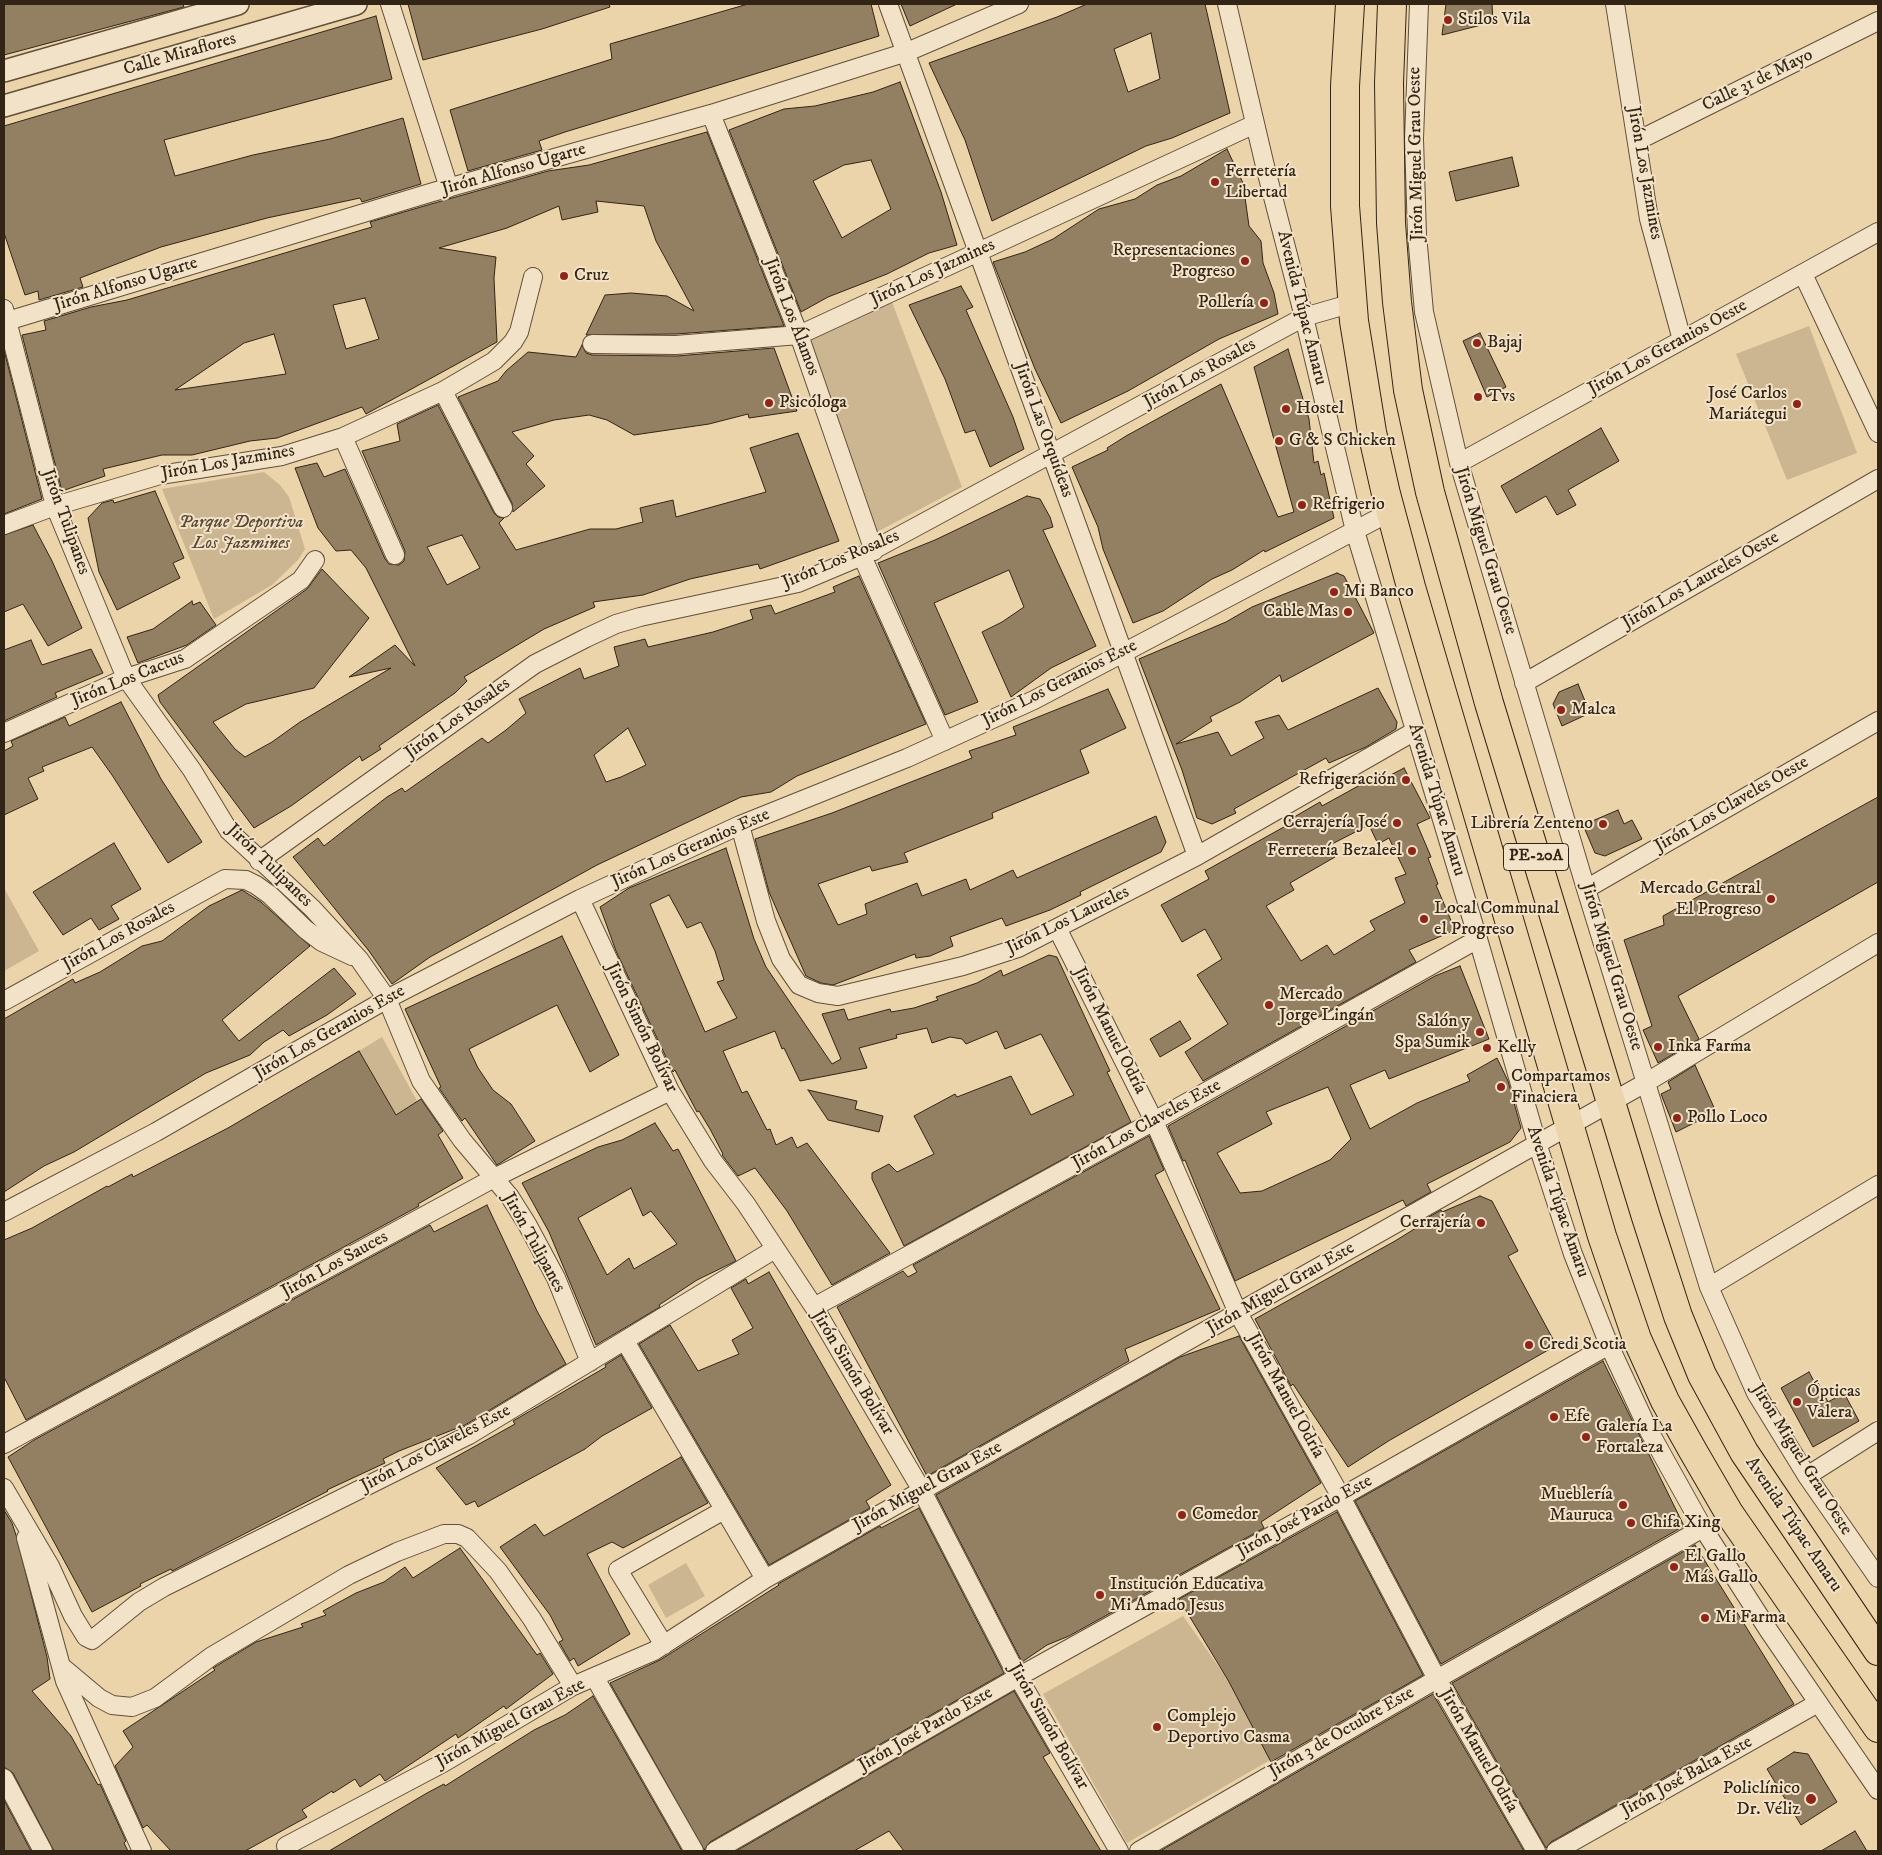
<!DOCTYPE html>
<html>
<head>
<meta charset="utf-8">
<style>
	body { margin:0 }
	#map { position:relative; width:1882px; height:1855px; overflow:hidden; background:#ebd3aa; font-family:"IM FELL DW Pica",serif }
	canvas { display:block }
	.frame { position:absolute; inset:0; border:5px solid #332515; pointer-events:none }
</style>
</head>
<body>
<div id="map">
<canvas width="1882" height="1855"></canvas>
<div class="frame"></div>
</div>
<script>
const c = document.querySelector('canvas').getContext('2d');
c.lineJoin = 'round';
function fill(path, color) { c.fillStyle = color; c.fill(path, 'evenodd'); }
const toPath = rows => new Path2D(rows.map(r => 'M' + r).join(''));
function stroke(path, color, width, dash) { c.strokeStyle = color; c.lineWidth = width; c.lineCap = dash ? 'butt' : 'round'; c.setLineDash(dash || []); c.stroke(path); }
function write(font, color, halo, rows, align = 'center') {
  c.font = font + ' "IM FELL DW Pica",serif'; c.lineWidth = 4; c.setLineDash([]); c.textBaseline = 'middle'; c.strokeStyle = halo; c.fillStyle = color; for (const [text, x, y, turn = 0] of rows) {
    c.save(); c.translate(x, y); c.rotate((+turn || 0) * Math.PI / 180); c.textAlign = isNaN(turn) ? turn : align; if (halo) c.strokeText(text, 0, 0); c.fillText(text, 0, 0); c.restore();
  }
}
const green = toPath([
	[892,302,962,487,875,533,808,340],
	[1809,326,1857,453,1787,480,1736,354],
	[264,472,280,485,289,497,305,549,298,560,272,585,214,619,162,489],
	[4,888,39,951,4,971],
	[382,1037,417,1101,396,1115,359,1051],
	[686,1563,705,1596,666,1618,648,1585],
	[1183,1616,1228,1680,1270,1760,1127,1843,1043,1694]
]);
const building = toPath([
	[4,4,183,4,184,7,4,55,4,4],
	[408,4,609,4,610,7,542,29,423,60,408,4],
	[748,4,871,4,879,36,565,132,539,141,542,150,468,171,450,110,612,59,610,44,748,4],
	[901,4,957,4,910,26,901,4],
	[1087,4,1205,4,1230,113,1172,138,1146,146,992,221,965,140,929,63,1057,17,1087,4],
	[1151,33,1160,79,1128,92,1114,49,1151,33],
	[1446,4,1492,4,1493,22,1442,35,1446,4],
	[376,16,392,79,164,140,175,176,253,155,330,139,403,118,421,184,362,202,360,198,267,218,161,247,80,278,83,287,39,300,38,291,25,295,4,233,4,126,376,16],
	[900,82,941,192,957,245,929,253,887,274,828,297,801,312,729,130,784,109,815,106,873,92,900,82],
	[871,160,891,209,842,238,813,181,844,165,871,160],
	[707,132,784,326,676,334,586,335,605,295,631,293,667,296,694,311,656,241,644,206,596,201,598,212,562,220,559,206,507,228,439,248,496,257,494,278,497,342,366,414,362,407,277,438,250,441,192,455,162,455,103,469,105,476,62,491,22,335,46,330,44,321,91,307,127,300,372,227,370,222,431,204,548,171,589,165,707,132],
	[365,298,379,339,346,349,333,305,365,298],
	[274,334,286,374,175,390,244,343,274,334],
	[1227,149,1243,183,1249,226,1261,241,1263,263,1274,293,1278,314,1219,339,1128,391,1061,423,1035,369,993,262,1025,252,1053,239,1099,209,1135,199,1157,185,1181,176,1227,149],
	[1512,157,1519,186,1456,201,1449,172,1512,157],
	[961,286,973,307,966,310,1013,417,1024,449,990,467,975,430,965,433,945,379,909,305,961,286],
	[1480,333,1506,387,1487,397,1463,341,1480,333],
	[582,345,586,353,592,355,677,356,774,348,797,411,749,418,748,414,709,424,634,435,607,420,589,415,554,420,512,432,534,456,526,464,545,486,513,512,512,503,458,397,498,381,506,371,528,352,576,357,582,345],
	[1288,349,1309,419,1314,463,1318,461,1321,475,1324,473,1334,518,1265,552,1264,550,1232,570,1212,579,1163,611,1133,623,1103,549,1098,527,1072,467,1108,450,1107,448,1126,436,1221,384,1278,517,1294,512,1254,367,1288,349],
	[4,350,42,499,4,514,4,350],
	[438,405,494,513,498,517,504,518,499,523,516,550,590,529,616,529,643,522,640,508,673,500,676,517,766,492,750,448,798,433,839,541,760,569,758,564,690,579,643,595,593,602,595,607,544,629,464,677,467,681,455,693,379,746,381,749,362,761,360,756,291,806,254,828,160,702,158,695,307,589,322,569,369,618,314,688,246,704,213,722,235,749,245,757,272,742,300,722,391,668,349,677,395,645,415,666,366,568,351,550,336,551,318,528,295,468,317,463,324,477,345,469,385,559,389,564,399,565,404,561,405,551,362,451,400,441,397,424,438,405],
	[462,535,480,568,447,585,427,547,462,535],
	[1601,428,1619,461,1568,490,1576,505,1557,515,1546,496,1516,513,1501,486,1601,428],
	[155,491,184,558,173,563,180,578,117,610,99,572,88,518,102,503,113,500,114,503,155,491],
	[1027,496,1040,499,1050,517,1053,527,1043,530,1096,646,1051,668,1011,697,982,632,1002,622,1024,607,1009,570,934,603,978,702,945,715,878,563,935,540,1027,496],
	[33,525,52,561,82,628,48,646,23,604,4,612,4,535,33,525],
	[1337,573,1344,576,1374,633,1282,682,1280,675,1240,702,1210,717,1212,721,1176,744,1218,732,1231,756,1264,738,1255,722,1279,715,1288,730,1378,688,1397,722,1396,729,1366,747,1329,763,1326,758,1234,809,1236,813,1212,824,1197,818,1182,770,1139,659,1226,622,1252,607,1337,573],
	[859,576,926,724,797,776,771,792,741,797,597,865,430,957,392,984,369,951,293,857,318,838,324,846,387,797,402,788,405,792,482,738,488,743,506,730,526,713,519,699,580,668,584,679,619,666,614,647,645,639,648,647,713,632,753,619,750,610,771,605,775,614,835,592,833,587,859,576],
	[628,728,646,765,621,777,606,782,594,755,628,728],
	[192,601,193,605,200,602,216,625,187,645,138,663,127,637,153,629,192,601],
	[31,640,42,665,91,649,103,673,55,693,57,697,4,721,4,650,31,640],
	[1578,684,1590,713,1562,726,1553,704,1559,692,1578,684],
	[1108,689,1126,728,1080,750,1089,773,992,813,993,818,904,853,908,862,872,871,870,866,818,884,838,925,867,914,865,904,917,883,922,896,966,879,970,890,1013,870,1017,878,1156,816,1166,842,1161,852,1080,892,1081,895,1050,910,1006,926,1002,918,950,937,953,946,930,956,916,958,915,954,833,985,821,983,806,976,769,892,755,839,832,813,972,758,969,751,1016,735,1013,727,1108,689],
	[121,702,161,779,202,842,168,863,112,775,92,747,42,767,44,771,28,778,38,799,4,815,4,751,13,746,11,741,65,717,69,726,121,702],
	[1404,768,1430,818,1417,824,1431,857,1428,858,1438,884,1436,885,1455,930,1409,950,1416,962,1203,1081,1185,1052,1228,1024,1197,975,1222,959,1205,929,1182,942,1161,905,1209,879,1205,871,1291,823,1289,820,1320,802,1322,806,1380,774,1383,779,1404,768],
	[1369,825,1378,844,1389,838,1406,874,1395,878,1405,903,1370,921,1375,930,1334,955,1327,945,1301,961,1266,906,1294,890,1290,883,1335,857,1328,846,1369,825],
	[1878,797,1878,882,1678,996,1699,1039,1658,1063,1643,1030,1652,1026,1624,940,1664,925,1663,916,1878,797],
	[1618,810,1624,824,1632,820,1642,839,1605,856,1595,853,1583,825,1618,810],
	[114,843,141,889,111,906,119,919,99,930,91,918,63,935,33,892,114,843],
	[726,848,754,939,766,967,832,1064,841,1059,822,1014,844,1009,848,1020,890,1009,891,1012,914,1008,938,1000,936,997,977,983,1001,970,1003,976,1049,955,1057,957,1110,1071,1107,1072,1131,1122,904,1246,872,1179,872,1173,889,1164,897,1172,934,1154,914,1116,955,1094,957,1097,1011,1076,1031,1115,1074,1095,1041,1034,1005,1049,997,1031,966,1044,962,1039,950,1037,932,1043,927,1028,896,1035,897,1038,859,1048,867,1068,800,1081,784,1048,782,1049,775,1031,723,1051,742,1093,747,1091,767,1130,770,1129,776,1145,792,1137,797,1148,807,1143,890,1253,832,1285,787,1211,755,1168,738,1176,722,1155,723,1154,710,1129,699,1111,697,1112,675,1070,673,1072,616,951,600,907,629,888,726,848],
	[669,895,687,928,701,922,715,951,724,980,717,982,737,1018,705,1032,650,904,669,895],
	[242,890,261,902,310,946,222,1020,239,1041,334,968,356,994,327,1015,289,1036,283,1030,264,1042,250,1055,206,1073,74,1152,44,1166,4,1192,4,1019,73,979,75,983,100,972,142,946,162,941,209,906,242,890],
	[562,936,619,1055,590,1072,557,1005,469,1049,478,1068,493,1090,511,1104,535,1141,497,1165,465,1118,462,1121,439,1088,441,1087,405,1009,562,936],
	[1460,966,1489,1039,1389,1079,1385,1070,1350,1085,1370,1129,1417,1103,1470,1081,1467,1075,1497,1058,1508,1081,1521,1128,1510,1142,1427,1184,1431,1192,1406,1206,1403,1200,1235,1281,1185,1160,1183,1161,1168,1126,1435,976,1460,966],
	[1328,1087,1351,1139,1330,1160,1262,1191,1240,1193,1217,1153,1272,1124,1266,1112,1328,1087],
	[1180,1021,1191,1039,1160,1057,1150,1039,1180,1021],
	[359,1051,396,1115,421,1099,443,1131,438,1135,463,1178,418,1204,419,1206,26,1420,4,1377,4,1240,32,1228,107,1186,108,1187,132,1174,133,1177,228,1128,359,1051],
	[1695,1065,1716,1112,1676,1132,1661,1094,1671,1089,1668,1082,1695,1065],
	[808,1090,857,1101,855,1109,883,1116,879,1132,828,1120,808,1090],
	[655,1123,673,1151,678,1149,736,1261,697,1280,659,1305,660,1307,596,1345,549,1232,522,1183,598,1147,622,1140,655,1123],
	[631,1188,643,1216,651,1211,677,1244,634,1269,629,1258,607,1275,578,1218,631,1188],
	[1149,1136,1164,1170,1155,1175,1220,1309,1125,1349,1129,1361,927,1476,837,1307,903,1271,908,1277,917,1272,913,1265,1149,1136],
	[1480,1196,1492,1201,1518,1251,1508,1256,1554,1341,1550,1349,1390,1440,1348,1467,1293,1384,1291,1386,1255,1319,1395,1241,1416,1228,1415,1225,1441,1210,1442,1212,1480,1196],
	[487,1205,537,1311,566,1364,465,1425,399,1451,383,1459,385,1463,327,1490,328,1491,172,1571,171,1569,140,1584,141,1586,92,1612,8,1457,34,1440,430,1225,434,1232,487,1205],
	[769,1272,891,1485,866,1501,870,1508,769,1565,639,1344,670,1325,698,1371,739,1354,732,1340,753,1328,731,1288,746,1279,748,1284,769,1272],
	[1239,1336,1321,1483,1261,1522,1264,1528,1069,1636,1047,1645,1022,1662,936,1495,1180,1357,1239,1336],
	[621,1355,652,1408,602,1436,585,1449,478,1507,475,1501,466,1505,436,1468,515,1424,513,1421,606,1367,605,1365,621,1355],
	[1603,1361,1684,1526,1441,1664,1355,1501,1603,1361],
	[1809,1372,1816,1385,1818,1383,1828,1402,1844,1393,1859,1421,1813,1447,1781,1388,1809,1372],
	[681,1457,708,1503,623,1548,612,1542,587,1554,630,1634,578,1666,574,1658,570,1661,559,1642,563,1640,550,1615,500,1547,535,1524,544,1536,681,1457],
	[919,1508,1004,1673,710,1842,704,1850,610,1683,660,1660,779,1585,778,1584,880,1526,881,1528,919,1508],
	[4,1510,12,1523,16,1535,47,1657,50,1679,32,1691,71,1736,98,1785,100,1784,126,1841,124,1843,128,1851,54,1851,13,1773,4,1767,4,1510],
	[1337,1512,1423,1675,1271,1762,1228,1680,1179,1599,1337,1512],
	[1695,1545,1794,1704,1551,1842,1546,1848,1452,1683,1695,1545],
	[460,1548,537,1655,540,1653,553,1674,506,1709,504,1706,458,1738,456,1734,385,1781,380,1774,360,1787,355,1779,333,1793,332,1791,302,1810,307,1817,245,1851,171,1851,147,1825,143,1828,115,1766,133,1747,123,1731,215,1670,213,1668,218,1665,256,1642,303,1627,301,1624,326,1615,323,1611,356,1593,384,1582,405,1567,413,1578,460,1548],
	[1014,1691,1050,1753,1043,1757,1101,1851,904,1851,889,1831,854,1851,736,1851,1014,1691],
	[1433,1694,1524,1851,1160,1851,1433,1694],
	[593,1696,682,1851,329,1851,427,1793,444,1784,445,1786,534,1730,565,1715,593,1696],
	[1794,1752,1808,1754,1837,1802,1801,1825,1767,1769,1794,1752],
	[4,1800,31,1851,4,1851,4,1800],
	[1855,1831,1867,1851,1821,1851,1855,1831]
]);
const minor = toPath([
	[390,4,449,188],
	[888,4,1197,856],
	[1227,4,1265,166,1304,317,1355,531,1478,939,1537,1143,1573,1254,1609,1345,1649,1431,1703,1528,1769,1631,1878,1790],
	[1419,4,1414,139,1417,235,1424,312,1459,463,1586,889,1709,1287,1756,1393,1807,1476,1878,1578],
	[1615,4,1649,219,1682,340],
	[711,114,799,335,874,551],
	[1637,141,1878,21],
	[1803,274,1878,433],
	[4,309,55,506,126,678,192,770,229,831,312,908,359,959,387,999,421,1081,462,1140,510,1197,527,1224,556,1278,590,1362],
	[4,322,433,192,711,114,907,52,1019,4],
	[592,344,676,345,799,335,1255,124],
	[443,391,503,508],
	[343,437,395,555],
	[1459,463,1878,232],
	[4,525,55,506,160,475,282,456,343,437,443,391,494,361,513,342,519,332,533,277],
	[862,556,945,741],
	[1524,683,1878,479],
	[4,733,126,678,185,659,301,580,315,560],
	[740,825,766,921,781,959,799,985,818,993,838,996,963,966,1018,948,1197,856,1415,731],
	[259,861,535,664,586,638,616,624,640,617,798,583,862,556,1304,317,1353,303],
	[1586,889,1878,721],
	[580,899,670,1091,713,1161,746,1204,814,1307,921,1489,1018,1677,1119,1851],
	[1057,928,1154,1121,1238,1313,1341,1497,1437,1679,1536,1851],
	[4,1001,225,879,246,880,256,885,270,895,305,929,322,942,352,956],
	[4,1212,156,1132,387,999,580,899,740,825,907,758,1034,700,1390,512],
	[1709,1287,1878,1185],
	[814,1307,1154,1121,1478,939],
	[625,1341,765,1579],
	[4,1444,494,1178,670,1091],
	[1807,1476,1878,1431],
	[4,1488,50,1566,73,1616,86,1637,92,1640,139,1602,164,1587,469,1435,775,1249],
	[26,1538,65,1681,142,1851],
	[664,1645,618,1570,724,1510],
	[62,1667,99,1698,112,1705,132,1707,155,1698,212,1656,349,1575,397,1552,444,1534,458,1534,467,1538,498,1571,532,1619,573,1686],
	[595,1678,694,1851],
	[4,1778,43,1851],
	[289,1851,286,1846,443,1763,573,1686,654,1651,765,1579,1647,1082,1878,943],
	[715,1851,1018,1677,1341,1497,1609,1345],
	[1139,1851,1437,1679,1703,1528],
	[1556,1851,1818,1703]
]);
const tertiary = toPath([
	[4,71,238,4],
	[4,106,356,4]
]);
const trunk = toPath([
	[1350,4,1345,86,1345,206,1354,321,1372,432,1386,494,1411,587,1602,1236,1637,1339,1665,1401,1693,1451,1729,1513,1878,1728],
	[1392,4,1389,83,1391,223,1397,302,1408,390,1430,492,1489,703,1646,1217,1678,1316,1702,1375,1744,1452,1878,1651]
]);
const markers = [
	[1448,20,5,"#8f2418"],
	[1215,182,5,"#8f2418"],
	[1245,261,5,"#8f2418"],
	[564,276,5,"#8f2418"],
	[1264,303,5,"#8f2418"],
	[1477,343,5,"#8f2418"],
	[1478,397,5,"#8f2418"],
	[769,403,5,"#8f2418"],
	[1797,404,5,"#8f2418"],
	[1286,409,5,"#8f2418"],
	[1279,441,5,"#8f2418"],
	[1302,505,5,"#8f2418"],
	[1334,592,5,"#8f2418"],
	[1348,612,5,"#8f2418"],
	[1561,710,5,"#8f2418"],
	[1406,780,5,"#8f2418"],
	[1397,823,5,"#8f2418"],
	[1603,824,5,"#8f2418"],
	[1412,851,5,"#8f2418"],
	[1771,899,5,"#8f2418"],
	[1424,919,5,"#8f2418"],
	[1269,1005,5,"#8f2418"],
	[1480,1032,5,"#8f2418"],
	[1658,1047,5,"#8f2418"],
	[1487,1048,5,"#8f2418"],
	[1501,1087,5,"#8f2418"],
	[1677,1118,5,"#8f2418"],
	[1481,1223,5,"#8f2418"],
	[1529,1345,5,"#8f2418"],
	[1797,1402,5,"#8f2418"],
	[1554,1417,5,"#8f2418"],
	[1586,1437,5,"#8f2418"],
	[1623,1505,5,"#8f2418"],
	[1182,1515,5,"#8f2418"],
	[1631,1523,5,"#8f2418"],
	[1674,1567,5,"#8f2418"],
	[1100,1595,5,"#8f2418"],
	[1705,1618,5,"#8f2418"],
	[1157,1727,5,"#8f2418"],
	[1811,1799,6,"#8f2418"]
];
const shields = [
	[1536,857,65]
];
const shieldNames = [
	["PE-20A",1536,857]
];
const poiNames = [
	["Stilos Vila",1458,20],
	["Ferretería",1225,172],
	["Libertad",1225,193],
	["Representaciones",1235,251,"right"],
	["Progreso",1235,272,"right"],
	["Cruz",574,276],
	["Pollería",1254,303,"right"],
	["Bajaj",1487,343],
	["José Carlos",1787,394,"right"],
	["Mariátegui",1787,415,"right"],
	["Tvs",1488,397],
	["Psicóloga",779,403],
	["Hostel",1296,409],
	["G & S Chicken",1289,441],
	["Refrigerio",1312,505],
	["Mi Banco",1344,592],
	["Cable Mas",1338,612,"right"],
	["Malca",1571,710],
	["Refrigeración",1396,780,"right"],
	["Cerrajería José",1387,823,"right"],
	["Librería Zenteno",1593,824,"right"],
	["Ferretería Bezaleel",1402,851,"right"],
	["Mercado Central",1761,889,"right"],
	["El Progreso",1761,910,"right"],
	["Local Communal",1434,909],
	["el Progreso",1434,930],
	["Mercado",1279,995],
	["Jorge Lingán",1279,1016],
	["Salón y",1470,1022,"right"],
	["Spa Sumik",1470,1043,"right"],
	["Inka Farma",1668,1047],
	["Kelly",1497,1048],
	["Compartamos",1511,1077],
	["Finaciera",1511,1098],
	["Pollo Loco",1687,1118],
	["Cerrajería",1471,1223,"right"],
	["Credi Scotia",1539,1345],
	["Ópticas",1807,1392],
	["Valera",1807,1413],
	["Efe",1564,1417],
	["Galería La",1596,1427],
	["Fortaleza",1596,1448],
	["Mueblería",1613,1495,"right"],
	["Mauruca",1613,1516,"right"],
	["Comedor",1192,1515],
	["Chifa Xing",1641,1523],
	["El Gallo",1684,1557],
	["Más Gallo",1684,1578],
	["Institución Educativa",1110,1585],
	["Mi Amado Jesus",1110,1606],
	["Mi Farma",1715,1618],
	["Complejo",1167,1717],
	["Deportivo Casma",1167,1738],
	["Policlínico",1800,1789,"right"],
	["Dr. Véliz",1800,1810,"right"]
];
const streetNames = [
	["Calle Miraflores",180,55,-16],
	["Calle 31 de Mayo",1758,81,-26],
	["Jirón Miguel Grau Oeste",1417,154,-91],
	["Jirón Alfonso Ugarte",514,170,-16],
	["Jirón Los Jazmines",1644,173,80],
	["Jirón Los Jazmines",933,273,-25],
	["Jirón Alfonso Ugarte",126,285,-17],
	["Avenida Túpac Amaru",1301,308,76],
	["Jirón Los Álamos",791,317,69],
	["Jirón Los Geranios Oeste",1668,348,-29],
	["Jirón Los Rosales",1200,374,-29],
	["Jirón Las Orquídeas",1043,430,70],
	["Jirón Los Jazmines",228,463,-10],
	["Jirón Tulipanes",65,522,70],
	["Jirón Miguel Grau Oeste",1485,551,73],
	["Jirón Los Rosales",841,560,-23],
	["Jirón Los Laureles Oeste",1701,581,-30],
	["Jirón Los Cactus",128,680,-22],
	["Jirón Los Geranios Este",1060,684,-27],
	["Jirón Los Rosales",458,719,-36],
	["Avenida Túpac Amaru",1436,800,73],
	["Jirón Los Claveles Oeste",1732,805,-30],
	["Jirón Los Geranios Este",691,849,-24],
	["Jirón Tulipanes",269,866,44],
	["Jirón Los Laureles",1068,921,-26],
	["Jirón Los Rosales",119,937,-29],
	["Jirón Miguel Grau Oeste",1611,967,73],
	["Jirón Simón Bolívar",641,1028,64],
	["Jirón Manuel Odría",1109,1031,63],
	["Jirón Los Geranios Este",330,1033,-30],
	["Jirón Los Claveles Este",1147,1125,-29],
	["Avenida Túpac Amaru",1557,1202,71],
	["Jirón Tulipanes",533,1243,61],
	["Jirón Los Sauces",335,1265,-29],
	["Jirón Miguel Grau Este",1281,1289,-30],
	["Jirón Simón Bolívar",852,1373,59],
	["Jirón Manuel Odría",1285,1396,61],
	["Jirón Los Claveles Este",436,1449,-28],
	["Jirón Miguel Grau Oeste",1801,1460,58],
	["Jirón Miguel Grau Este",928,1487,-29],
	["Jirón José Pardo Este",1305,1517,-29],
	["Avenida Túpac Amaru",1793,1525,56],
	["Jirón Miguel Grau Este",511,1724,-29],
	["Jirón Simón Bolívar",1048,1727,60],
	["Jirón José Pardo Este",926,1730,-30],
	["Jirón 3 de Octubre Este",1342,1733,-30],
	["Jirón Manuel Odría",1478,1751,60],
	["Jirón José Balta Este",1687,1777,-29]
];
const parkNames = [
	["Parque Deportiva",241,523],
	["Los Jazmines",241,544]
];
fill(green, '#ccb591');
fill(building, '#937f62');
stroke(building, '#332515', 1);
stroke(minor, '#61503a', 20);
stroke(tertiary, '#61503a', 24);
stroke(trunk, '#332515', 30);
stroke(minor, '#f2e2c8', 18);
stroke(tertiary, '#f2e2c8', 21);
stroke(trunk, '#ebd3aa', 28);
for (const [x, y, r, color] of markers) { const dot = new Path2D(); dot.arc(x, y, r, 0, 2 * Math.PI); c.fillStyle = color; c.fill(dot); stroke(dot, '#f2e2c8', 2); }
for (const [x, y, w] of shields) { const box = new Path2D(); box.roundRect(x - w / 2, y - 13.5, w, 27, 4); c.fillStyle = '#f2e2c8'; c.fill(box); stroke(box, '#332515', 1); }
write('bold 16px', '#332515', null, shieldNames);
write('18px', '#332515', '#f2e2c8', poiNames, 'left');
write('18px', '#332515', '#f2e2c8', streetNames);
write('italic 18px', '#594934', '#f2e2c8', parkNames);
</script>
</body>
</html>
